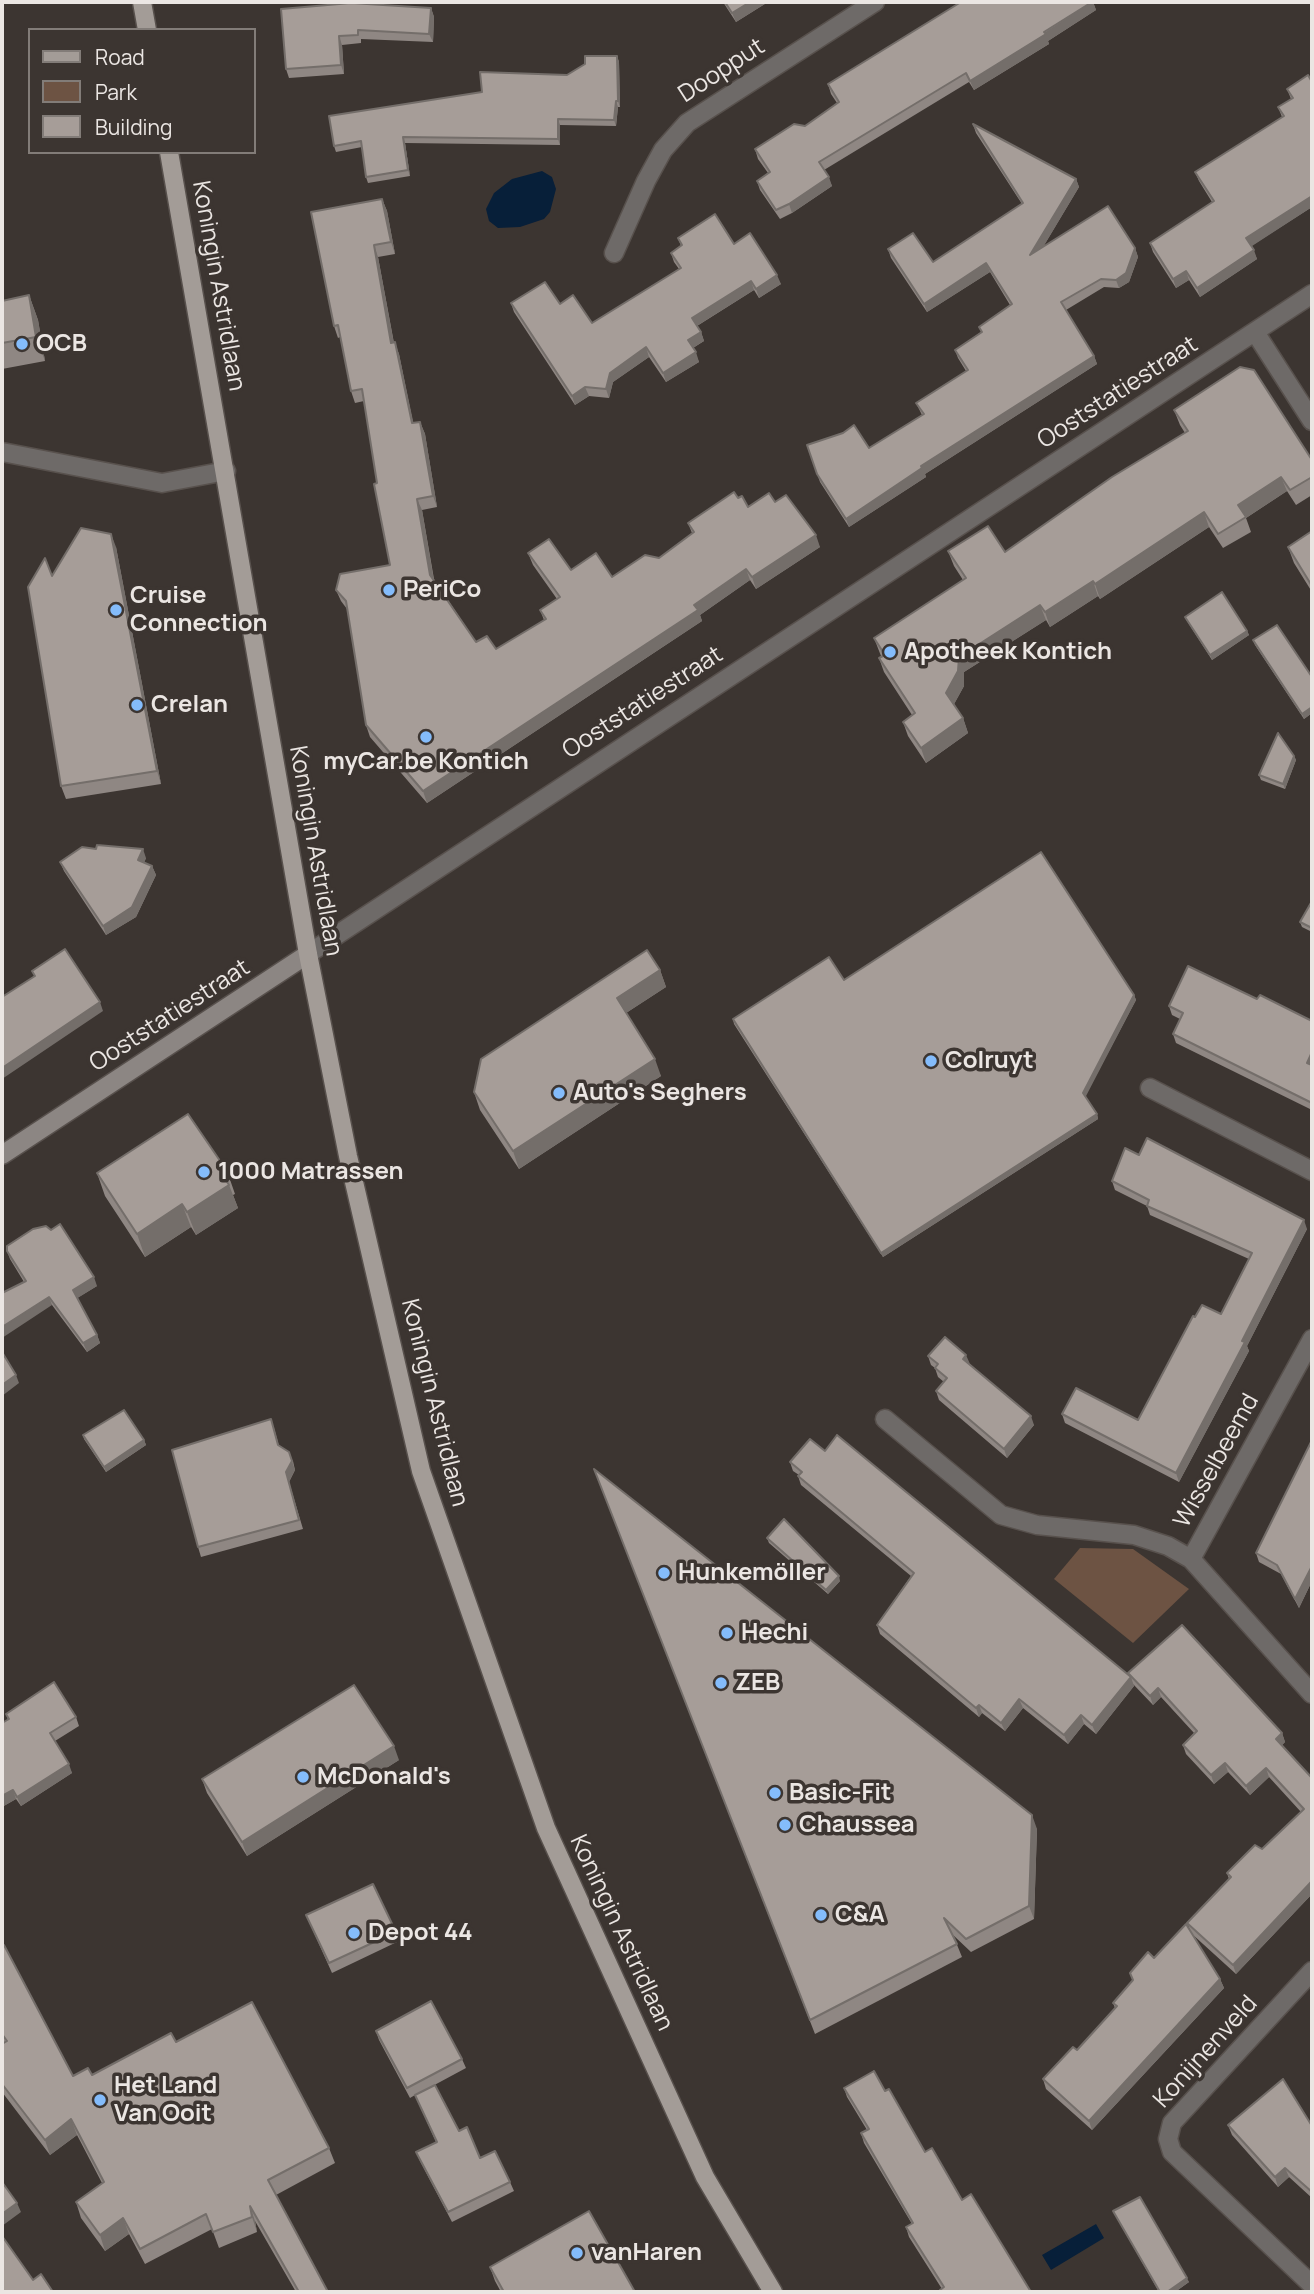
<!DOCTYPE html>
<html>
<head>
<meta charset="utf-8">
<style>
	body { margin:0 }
	#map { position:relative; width:1314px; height:2294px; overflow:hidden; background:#3c3531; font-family:Manrope,sans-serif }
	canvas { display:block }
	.frame { position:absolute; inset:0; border:4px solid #ebe6e3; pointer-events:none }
	.legend { position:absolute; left:28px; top:28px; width:228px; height:126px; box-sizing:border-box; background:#3c3531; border:2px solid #827c78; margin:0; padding:9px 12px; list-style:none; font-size:21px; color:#ebe6e3 }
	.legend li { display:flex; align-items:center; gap:14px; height:35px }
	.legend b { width:35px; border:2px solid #827c78 }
</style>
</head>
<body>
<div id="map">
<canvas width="1314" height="2294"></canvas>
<div class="frame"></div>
<ul class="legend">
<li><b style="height:9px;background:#a39c97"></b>Road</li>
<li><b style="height:19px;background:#6d5343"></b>Park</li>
<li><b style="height:19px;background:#a69d98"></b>Building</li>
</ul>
</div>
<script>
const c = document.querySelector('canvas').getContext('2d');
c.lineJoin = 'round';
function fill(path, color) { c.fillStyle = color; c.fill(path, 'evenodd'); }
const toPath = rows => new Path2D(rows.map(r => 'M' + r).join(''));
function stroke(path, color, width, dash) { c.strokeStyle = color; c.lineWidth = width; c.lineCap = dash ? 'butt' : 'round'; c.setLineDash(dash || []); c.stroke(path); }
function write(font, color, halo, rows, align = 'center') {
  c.font = font + ' Manrope,sans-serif'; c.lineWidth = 7; c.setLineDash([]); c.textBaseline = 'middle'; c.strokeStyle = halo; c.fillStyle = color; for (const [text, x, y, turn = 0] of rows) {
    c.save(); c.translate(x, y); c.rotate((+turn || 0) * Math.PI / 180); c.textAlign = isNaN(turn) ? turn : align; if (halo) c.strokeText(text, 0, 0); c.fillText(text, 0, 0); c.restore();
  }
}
const green = toPath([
	[1080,1548,1133,1549,1189,1589,1133,1643,1054,1579]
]);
const water = toPath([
	[542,171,552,177,556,189,550,212,544,219,520,227,498,228,489,221,486,209,494,193,512,179],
	[1096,2224,1104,2238,1051,2270,1042,2255]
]);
const street = toPath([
	[614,253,646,181,663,150,687,123,875,2],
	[1255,332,1312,421],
	[2,452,162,483,226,471],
	[308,954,1312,294],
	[1150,1088,1312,1171],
	[1312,1339,1191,1559,1312,1694],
	[885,1419,1001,1515,1037,1525,1134,1535,1168,1546,1191,1559],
	[1312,1971,1172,2123,1168,2139,1172,2152,1312,2285]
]);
const secondary = toPath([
	[2,1155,308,954]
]);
const primary = toPath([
	[142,2,147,30],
	[169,152,308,954,348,1156,421,1471,546,1828,705,2177,773,2292]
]);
const wall = toPath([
	[723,2,768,2,736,22],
	[961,2,1093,2,1096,10,1048,41,1049,44,974,90,969,82,824,170,832,186,792,213,780,219,760,190,757,181,768,173,758,159,755,149,805,126,837,103,831,94,828,84],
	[431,8,434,17,433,42,361,39,361,43,342,45,344,74,289,78,286,69,281,9],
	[617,56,619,62,620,107,618,107,616,126,560,125,560,145,405,143,410,176,368,183,366,177,362,147,336,152,334,146,482,92,567,75],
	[1308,75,1312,207,1251,246,1257,259,1200,297,1189,280,1176,288,1153,252,1150,243,1212,202,1199,181,1195,172,1282,117,1278,107,1291,99,1287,89],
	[973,124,1076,179,1079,187,1043,247,1135,248,1138,257,1129,282,1119,288,1104,287,1066,310,1094,356,1097,364,925,474,926,477,849,527,820,482,807,445,869,448,922,415,916,403,966,371,958,358,955,350,981,332,979,327,1010,305,990,272,927,312,891,258,888,249,933,262,1022,204,976,133],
	[382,199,387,211,395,254,378,257,394,343,399,354,413,423,420,422,425,434,437,507,422,510,434,579,476,642,496,649,544,620,540,610,557,599,533,565,528,553,571,570,612,577,659,558,692,533,688,523,738,498,748,507,775,502,820,547,756,589,750,580,700,615,702,621,427,803,370,737,366,725,347,609,341,601,336,590,390,565,364,401,355,403,351,391,340,337,338,338,334,326],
	[678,238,734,244,781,284,759,298,754,290,697,326,701,332,704,341,693,348,699,362,666,382,649,357,613,382,609,398,589,396,575,405,514,312,511,303,592,323,679,269,674,262,671,253,681,246],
	[29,295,38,320,45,361,2,369,2,301],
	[1174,410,1312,460,1312,495,1296,505,1287,491,1246,518,1251,532,1223,548,1209,527,1100,599,1098,596,1050,627,1046,620,964,672,964,686,954,704,963,718,968,733,926,763,908,736,903,722,912,715,884,672,879,658,881,656,874,638,963,580,954,566,948,551,1005,552,1185,433,1180,425],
	[1312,531,1312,592,1294,563,1288,547],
	[116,547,161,784,66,799,61,786,52,576],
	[1185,617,1247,631,1249,635,1212,660,1187,621],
	[1253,640,1312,677,1312,713,1304,719,1255,645],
	[1294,756,1296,760,1285,789,1261,780,1259,775],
	[146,858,144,862,152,866,156,875,136,917,106,935,64,871,60,862],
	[1312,901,1312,932,1302,927,1300,922],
	[660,970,666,987,626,1013,661,1076,519,1169,480,1110,474,1092],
	[844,980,1134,995,1136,1000,1085,1096,1097,1114,1098,1119,883,1257,734,1024,733,1019],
	[1257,999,1312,1021,1312,1110,1176,1043,1173,1034,1180,1019,1172,1015,1169,1006],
	[1139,1155,1307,1229,1247,1346,1249,1351,1179,1482,1065,1423,1062,1414,1138,1420,1195,1317,1221,1314,1249,1259,1150,1215,1147,1206,1115,1190,1112,1181],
	[227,1171,235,1194,233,1195,238,1208,196,1235,191,1227,145,1257,105,1196,97,1173],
	[7,1251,97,1286,77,1298,97,1335,100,1343,87,1352,52,1305,24,1282,10,1259],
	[928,1356,970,1364,1034,1425,1007,1458,939,1400,936,1391,944,1382,938,1377,935,1368,931,1365],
	[274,1428,279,1446,293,1461,295,1470,289,1482,303,1529,201,1557,198,1547],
	[83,1435,144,1440,146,1445,106,1472,84,1439],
	[1312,1440,1312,1581,1299,1608,1281,1574,1259,1562,1256,1553],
	[825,1451,1129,1676,1128,1673,1282,1733,1285,1742,1282,1745,1312,1778,1312,1894,1236,1974,1192,1934,1220,1979,1224,1988,1092,2130,1046,2089,1043,2079,1077,2050,1115,2008,1113,2003,1154,1958,1190,1930,1187,1923,1229,1879,1227,1873,1262,1849,1301,1812,1269,1777,1250,1795,1228,1772,1214,1784,1186,1754,1183,1745,1194,1733,1161,1697,1153,1705,1133,1684,1134,1686,1096,1734,1084,1724,1068,1744,1023,1708,1005,1731,982,1713,979,1717,880,1634,877,1625,911,1576,801,1485,798,1476,799,1475,793,1471,790,1462],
	[594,1469,1037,1829,1034,1919,971,1952,953,1935,962,1957,815,2034],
	[767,1538,840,1581,828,1594,769,1543],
	[6,1714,76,1717,79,1726,55,1741,72,1773,21,1806,16,1799,2,1807,2,1723,8,1720],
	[399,1760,247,1856,207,1793,202,1779],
	[306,1915,396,1932,399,1941,332,1973],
	[2,1946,73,2076,92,2075,176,2042,329,2148,335,2163,276,2195,328,2292,296,2292,255,2221,257,2232,219,2248,212,2229,145,2264,129,2234,105,2251,81,2218,76,2202,102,2183,77,2135,50,2155,2,2092,2,2044,3,2043,2,2041],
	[376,2031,462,2059,466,2068,427,2089,480,2158,510,2182,514,2191,452,2222,420,2161,416,2152,436,2142,415,2095,410,2098,379,2040],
	[844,2088,885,2091,925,2152,1031,2292,942,2289,909,2237,906,2227,912,2224,864,2143,861,2133,867,2130,847,2097],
	[1228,2125,1312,2126,1312,2198,1289,2177,1278,2187,1232,2135],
	[1113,2211,1189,2282,1175,2292,1159,2292],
	[490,2267,635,2292,501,2292,495,2281]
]);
const shadedWall = toPath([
	[750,2,768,2,736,22,732,13],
	[1092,2,1093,2,1096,10,1048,41,1049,44,974,90,970,81],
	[431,8,434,17,433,42,429,34],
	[339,36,342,45,344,74,341,65],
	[617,56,619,62,620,107,618,101],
	[616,101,618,107,616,126,614,120],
	[558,119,560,125,560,145,558,139],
	[403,137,405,143,410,176,408,170],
	[829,177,832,186,792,213,789,204],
	[1076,179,1079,187,1033,264,1030,255],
	[1312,196,1312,207,1249,248,1246,238],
	[382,199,387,211,395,254,391,242],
	[374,245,378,257,396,355,391,343],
	[1135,248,1138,257,1129,282,1119,288,1116,280],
	[1254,250,1257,259,1200,297,1197,288],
	[986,263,990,272,927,312,924,304],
	[1186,271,1189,280,1176,288,1173,279],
	[777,275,781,284,759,298,756,289],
	[751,281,754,290,695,327,692,318],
	[29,295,38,320,45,361,36,337],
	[701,332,704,341,691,349,688,340],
	[395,342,399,354,416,435,412,423],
	[646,347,649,357,613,382,609,398,606,389,610,373],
	[696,352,699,362,666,382,663,373],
	[1094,356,1097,364,925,474,926,477,849,527,846,519,921,466],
	[585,387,589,396,575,405,572,396],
	[420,422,425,434,437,507,433,496],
	[1281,477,1287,491,1246,518,1238,505],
	[417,499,422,510,435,587,430,575],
	[1204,512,1209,527,1100,599,1095,584],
	[111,534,116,547,161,784,157,771],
	[816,535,820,547,756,589,752,577],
	[746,569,750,580,700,615,702,621,427,803,423,791],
	[1093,581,1098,596,1050,627,1045,612],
	[1040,605,1046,620,964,672,964,686,952,708,946,693,959,657],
	[1247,631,1249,635,1212,660,1210,655],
	[1312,707,1312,713,1304,719,1302,714],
	[963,718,968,733,926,763,921,748],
	[1294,756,1296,760,1285,789,1283,784],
	[143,849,146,858,142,869,138,860],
	[152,866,156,875,136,917,106,935,103,926],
	[660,970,666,987,623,1015,617,998],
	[1134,995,1136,1000,1085,1098,1083,1093],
	[100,1002,103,1011,2,1079,2,1068],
	[1312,1052,1312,1068,1307,1063],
	[655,1059,661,1076,519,1169,513,1151],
	[1097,1114,1098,1119,883,1257,881,1253],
	[229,1185,238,1208,196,1235,187,1212],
	[182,1204,191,1227,145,1257,137,1234],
	[1304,1220,1307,1229,1247,1346,1249,1351,1179,1482,1176,1473,1242,1341],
	[94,1277,97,1286,76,1299,73,1290],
	[49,1297,52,1305,2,1338,2,1327],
	[97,1335,100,1343,87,1352,83,1343],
	[966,1355,970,1364,963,1359],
	[16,1375,19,1383,2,1396,2,1385],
	[1031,1416,1034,1425,1007,1458,1004,1449],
	[144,1440,146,1445,106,1472,104,1467],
	[289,1452,295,1470,289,1482,303,1529,286,1472],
	[1312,1566,1312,1581,1299,1608,1295,1599],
	[839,1576,840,1581,828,1594,826,1590],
	[1131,1677,1134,1686,1096,1734,1092,1725],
	[1158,1688,1161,1697,1153,1705,1150,1696],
	[1019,1699,1023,1708,1005,1731,1001,1723],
	[979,1705,982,1713,979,1717,976,1708],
	[1081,1715,1084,1724,1068,1744,1064,1735],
	[1282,1733,1285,1742,1279,1748,1276,1739],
	[394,1746,399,1760,247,1856,242,1842],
	[1225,1763,1228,1772,1214,1784,1211,1775],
	[69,1764,72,1773,21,1806,17,1797],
	[1266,1768,1269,1777,1250,1795,1246,1786],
	[13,1790,16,1799,2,1807,2,1796],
	[1032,1815,1037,1829,1034,1919,1029,1906],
	[1312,1881,1312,1894,1236,1974,1233,1965],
	[1220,1979,1224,1988,1092,2130,1089,2121],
	[71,2119,77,2135,50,2155,45,2140],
	[1285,2168,1289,2177,1278,2187,1275,2177],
	[17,2203,21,2212,2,2226,2,2214],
	[250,2206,255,2221,257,2232,252,2217],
	[123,2218,129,2234,105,2251,100,2235],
	[1187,2278,1189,2282,1175,2292,1167,2292]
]);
const building = toPath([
	[725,2,750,2,732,13,725,2],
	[961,2,1092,2,1044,32,1046,34,970,81,966,73,819,162,829,177,789,204,776,210,757,181,770,172,755,149,794,124,805,126,839,102,828,84,961,2],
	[351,3,431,8,429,34,358,30,358,35,339,36,341,65,286,69,281,9,351,3],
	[585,56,617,56,618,101,616,101,614,120,558,119,558,139,403,137,408,170,366,177,361,141,334,146,329,116,482,92,480,72,567,75,585,64,585,56],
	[1308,75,1312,82,1312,196,1246,238,1254,250,1197,288,1186,271,1173,279,1150,243,1214,201,1195,172,1284,116,1278,107,1293,98,1287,89,1308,75],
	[973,124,1076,179,1030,255,1108,206,1135,248,1126,273,1116,280,1101,279,1061,302,1094,356,921,466,922,468,846,519,817,474,807,445,843,433,854,425,869,448,924,414,916,403,968,370,955,350,982,332,979,327,1012,304,986,263,924,304,888,249,913,233,933,262,1023,203,973,124],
	[382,199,391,242,374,245,391,343,395,342,412,423,420,422,433,496,417,499,430,575,476,642,487,636,496,649,546,619,540,610,560,597,528,553,549,539,571,570,596,553,612,577,645,555,659,558,694,532,688,523,734,492,738,498,742,496,748,507,769,493,775,502,786,495,816,535,752,577,746,569,694,605,698,610,423,791,366,725,346,601,336,590,340,574,390,565,374,484,377,483,362,389,351,391,338,325,334,326,311,212,382,199],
	[715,214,734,244,750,233,777,275,756,289,751,281,692,318,701,332,688,340,696,352,663,373,646,347,610,373,606,389,585,387,572,396,511,303,545,282,560,304,573,295,592,323,681,268,671,253,682,245,678,238,715,214],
	[29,295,36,337,2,343,2,301,29,295],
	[1240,367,1254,370,1312,460,1312,477,1290,490,1281,477,1238,505,1246,517,1218,534,1204,512,1095,584,1093,581,1045,612,1040,605,959,657,958,671,946,693,963,718,921,748,903,722,915,713,879,658,885,655,874,638,966,578,948,551,988,526,1005,552,1112,477,1188,431,1174,410,1240,367],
	[81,528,111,534,157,771,61,786,28,587,45,558,52,576,81,528],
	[1312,531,1312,586,1288,547,1312,531],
	[1222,592,1247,631,1210,655,1185,617,1222,592],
	[1277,625,1312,677,1312,707,1302,714,1253,640,1277,625],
	[1278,733,1294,756,1283,784,1259,775,1278,733],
	[97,845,143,849,138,860,152,866,132,907,103,926,60,862,82,847,96,849,97,845],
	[1041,852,1134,995,1083,1093,1097,1114,881,1253,733,1019,829,957,844,980,1041,852],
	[1312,901,1312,928,1300,922,1312,901],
	[65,949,100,1002,2,1068,2,997,35,976,32,971,65,949],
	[647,950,660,970,617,998,655,1059,513,1151,474,1092,481,1059,647,950],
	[1188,966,1257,999,1260,995,1312,1021,1312,1052,1307,1063,1312,1065,1312,1103,1173,1034,1183,1013,1169,1006,1188,966],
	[188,1114,227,1171,222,1174,229,1185,187,1212,182,1204,137,1234,97,1173,188,1114],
	[1147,1138,1304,1220,1242,1341,1245,1342,1176,1473,1062,1414,1076,1388,1138,1420,1193,1316,1195,1317,1202,1305,1221,1314,1252,1253,1147,1206,1149,1200,1112,1181,1125,1148,1139,1155,1147,1138],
	[60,1224,94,1277,73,1290,97,1335,83,1343,49,1297,2,1327,2,1293,26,1281,7,1251,7,1246,33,1229,46,1226,51,1230,60,1224],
	[945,1337,966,1355,963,1359,1031,1416,1004,1449,936,1391,947,1378,935,1368,938,1364,928,1356,945,1337],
	[2,1352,16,1375,2,1385,2,1352],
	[124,1410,144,1440,104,1467,83,1435,124,1410],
	[271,1419,278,1445,289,1452,292,1461,286,1472,299,1520,198,1547,172,1450,271,1419],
	[837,1435,1131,1677,1092,1725,1081,1715,1064,1735,1019,1699,1001,1723,979,1705,976,1708,877,1625,914,1573,798,1476,802,1472,790,1462,810,1439,825,1451,837,1435],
	[1312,1440,1312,1566,1295,1599,1277,1565,1256,1553,1312,1440],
	[594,1469,1032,1815,1029,1906,966,1939,944,1918,957,1944,810,2020,594,1469],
	[784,1519,839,1576,826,1590,767,1538,784,1519],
	[1182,1625,1282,1733,1276,1739,1312,1778,1312,1881,1233,1965,1187,1923,1231,1877,1227,1873,1255,1845,1262,1849,1304,1809,1266,1768,1246,1786,1225,1763,1211,1775,1183,1745,1197,1731,1158,1688,1150,1696,1128,1673,1182,1625],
	[54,1682,76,1717,50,1733,69,1764,17,1797,13,1790,2,1796,2,1723,9,1719,6,1714,54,1682],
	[354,1685,394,1746,242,1842,202,1779,354,1685],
	[373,1884,396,1932,329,1963,306,1915,373,1884],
	[1186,1924,1220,1979,1089,2121,1043,2079,1073,2047,1077,2050,1117,2006,1113,2003,1133,1980,1130,1973,1148,1952,1154,1958,1186,1924],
	[4,1945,73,2076,88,2068,92,2075,171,2033,176,2042,252,2002,329,2148,268,2180,328,2292,299,2292,250,2206,252,2217,213,2232,206,2214,140,2249,123,2218,100,2235,76,2202,104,2182,71,2119,45,2140,2,2084,2,2044,7,2041,2,2034,2,1946,4,1945],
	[431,2001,462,2059,407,2088,376,2031,431,2001],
	[874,2071,885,2091,889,2089,925,2152,932,2148,962,2200,971,2194,1031,2292,942,2292,940,2290,944,2287,906,2227,913,2223,861,2133,869,2129,844,2088,874,2071],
	[1283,2079,1312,2126,1312,2192,1285,2168,1275,2177,1228,2125,1283,2079],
	[435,2085,459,2131,467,2127,480,2158,495,2151,510,2182,448,2212,416,2152,437,2142,415,2095,435,2085],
	[2,2182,17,2203,2,2214,2,2182],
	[1140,2197,1187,2278,1167,2292,1160,2292,1113,2211,1140,2197],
	[589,2211,635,2292,504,2292,490,2267,589,2211],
	[2,2236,33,2280,41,2274,53,2292,2,2292,2,2236]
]);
const markers = [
	[22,344,7,"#84bcfb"],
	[389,590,7,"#84bcfb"],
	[116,610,7,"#84bcfb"],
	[890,652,7,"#84bcfb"],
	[137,705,7,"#84bcfb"],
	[426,737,7,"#84bcfb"],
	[931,1061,7,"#84bcfb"],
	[559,1093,7,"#84bcfb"],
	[204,1172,7,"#84bcfb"],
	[664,1573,7,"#84bcfb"],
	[727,1633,7,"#84bcfb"],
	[721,1683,7,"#84bcfb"],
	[303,1777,7,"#84bcfb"],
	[775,1793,7,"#84bcfb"],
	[785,1825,7,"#84bcfb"],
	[821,1915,7,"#84bcfb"],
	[354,1933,7,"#84bcfb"],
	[100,2100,7,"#84bcfb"],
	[577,2253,7,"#84bcfb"]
];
const streetNames = [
	["Doopput",722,71,-33],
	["Koningin Astridlaan",218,286,80],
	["Ooststatiestraat",1118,393,-33],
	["Ooststatiestraat",643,703,-33],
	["Koningin Astridlaan",315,851,80],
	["Ooststatiestraat",170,1016,-33],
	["Koningin Astridlaan",434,1403,76],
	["Wisselbeemd",1217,1461,-61],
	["Koningin Astridlaan",621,1933,65],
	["Konijnenveld",1206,2052,-48]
];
const poiNames = [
	["OCB",36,344],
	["PeriCo",403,590],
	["Cruise",130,596],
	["Connection",130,624],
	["Apotheek Kontich",904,652],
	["Crelan",151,705],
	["myCar.be Kontich",426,762,"center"],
	["Colruyt",945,1061],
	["Auto's Seghers",573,1093],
	["1000 Matrassen",218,1172],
	["Hunkemöller",678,1573],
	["Hechi",741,1633],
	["ZEB",735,1683],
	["McDonald's",317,1777],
	["Basic-Fit",789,1793],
	["Chaussea",799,1825],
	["C&A",835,1915],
	["Depot 44",368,1933],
	["Het Land",114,2086],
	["Van Ooit",114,2114],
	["vanHaren",591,2253]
];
fill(green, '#6d5343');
fill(water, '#071f39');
stroke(street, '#58514d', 21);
stroke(secondary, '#58514d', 21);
stroke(primary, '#58514d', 21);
stroke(street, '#6e6a68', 18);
stroke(secondary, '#8c8683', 18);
stroke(primary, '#a39c97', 18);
fill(wall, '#8f8783');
fill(shadedWall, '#746e6a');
fill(building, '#a69d98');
stroke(building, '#746e6a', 2);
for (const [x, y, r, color] of markers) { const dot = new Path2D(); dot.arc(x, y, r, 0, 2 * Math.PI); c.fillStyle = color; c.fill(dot); stroke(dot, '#3c3531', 2.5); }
write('24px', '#ebe6e3', '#3c3531', streetNames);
write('bold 24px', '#ebe6e3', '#3c3531', poiNames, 'left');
</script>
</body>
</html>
